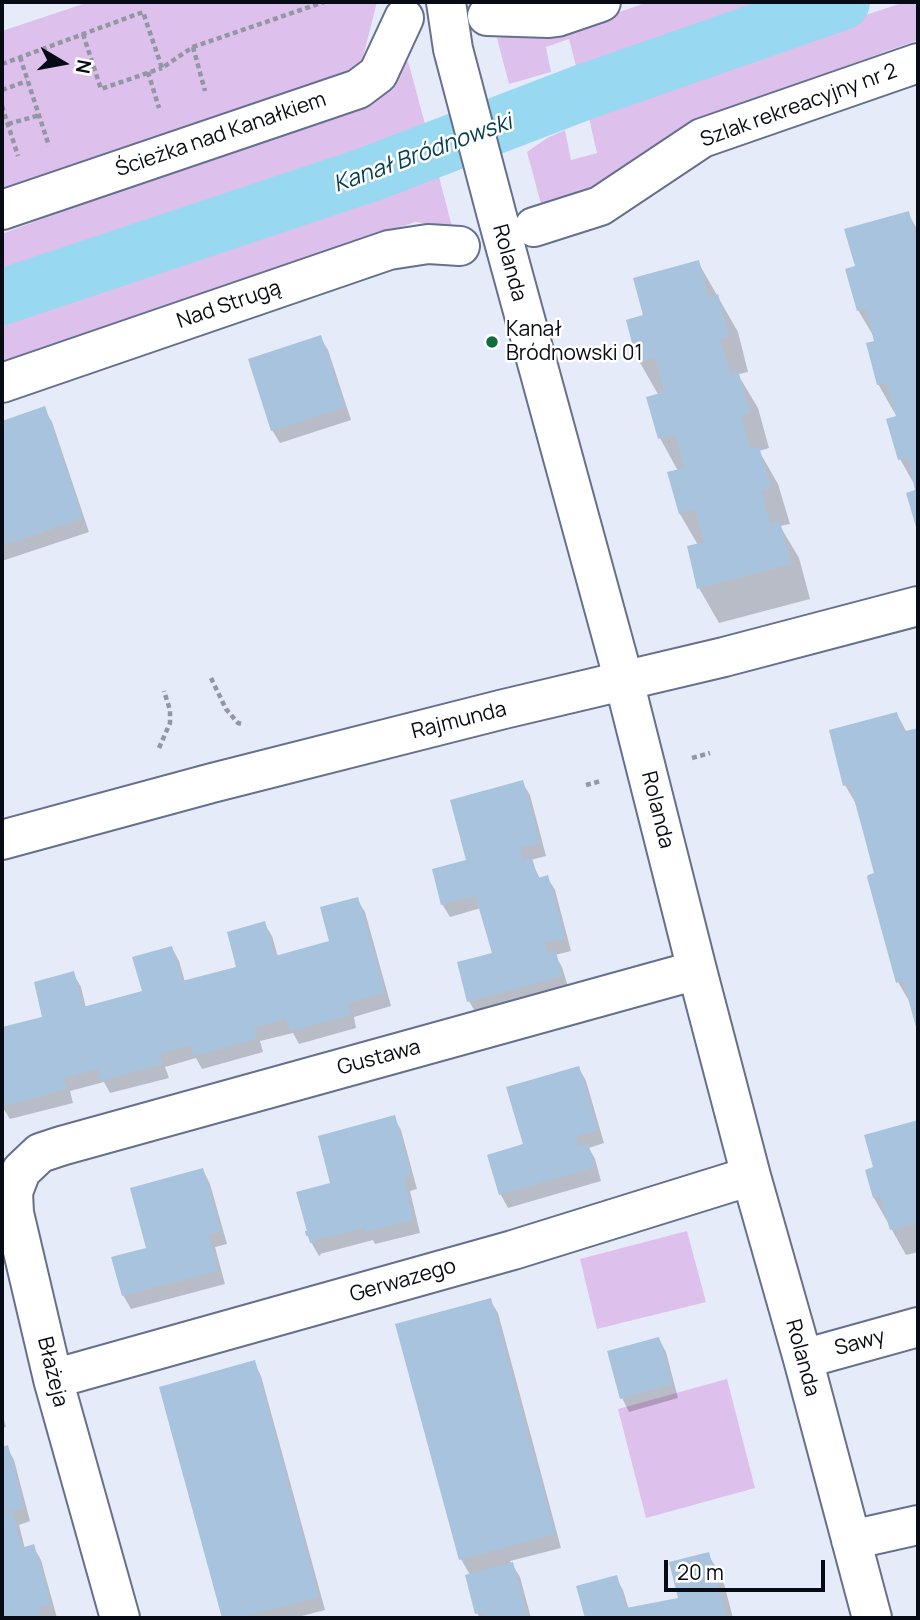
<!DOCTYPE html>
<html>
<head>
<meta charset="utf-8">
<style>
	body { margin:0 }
	#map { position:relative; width:920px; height:1620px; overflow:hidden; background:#e6ebf9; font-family:Manrope,sans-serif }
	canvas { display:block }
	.frame { position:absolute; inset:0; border:4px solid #070b15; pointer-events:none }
	.north { position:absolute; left:28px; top:28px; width:70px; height:70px; -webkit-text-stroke:5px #fff; paint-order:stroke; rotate:100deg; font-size:19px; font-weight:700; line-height:28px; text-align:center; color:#070b15 }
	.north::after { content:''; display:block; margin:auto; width:24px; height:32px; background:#070b15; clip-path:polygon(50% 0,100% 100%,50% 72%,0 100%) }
	.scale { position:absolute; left:664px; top:1560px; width:161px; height:32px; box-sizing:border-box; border:4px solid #070b15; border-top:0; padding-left:9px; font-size:21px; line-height:24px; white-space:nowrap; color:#070b15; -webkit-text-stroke:5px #fff; paint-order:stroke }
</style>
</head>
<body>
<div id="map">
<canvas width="920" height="1620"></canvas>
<div class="frame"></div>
<div class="north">N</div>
<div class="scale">20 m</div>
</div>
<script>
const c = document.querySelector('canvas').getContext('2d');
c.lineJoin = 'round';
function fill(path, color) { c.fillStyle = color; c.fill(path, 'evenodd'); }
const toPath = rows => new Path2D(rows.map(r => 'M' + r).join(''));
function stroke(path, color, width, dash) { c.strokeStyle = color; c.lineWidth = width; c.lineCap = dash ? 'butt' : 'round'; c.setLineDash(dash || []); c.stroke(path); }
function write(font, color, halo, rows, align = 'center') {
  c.font = font + ' Manrope,sans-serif'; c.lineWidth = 5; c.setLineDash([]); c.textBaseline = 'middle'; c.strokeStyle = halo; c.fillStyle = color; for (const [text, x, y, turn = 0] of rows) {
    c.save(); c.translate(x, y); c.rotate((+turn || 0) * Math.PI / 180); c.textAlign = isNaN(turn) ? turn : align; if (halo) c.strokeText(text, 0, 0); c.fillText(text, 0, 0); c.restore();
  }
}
const green = toPath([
	[89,2,377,2,361,65,213,120,2,194,2,31],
	[648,2,777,2,681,36,576,66,569,39,546,47,551,72,509,84,497,38,577,27],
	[905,2,918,2,918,40,715,113,670,138,605,183,541,204,527,152,547,138,565,130,571,160,597,153,589,118,778,44],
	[408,61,425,124,389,141,253,191,67,255,2,280,2,234,166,172,401,67],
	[437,169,452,227,415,222,2,367,2,316,274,220],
	[687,1231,706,1302,597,1329,580,1259],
	[727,1379,755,1488,646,1518,618,1409]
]);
const shadow = toPath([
	[908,213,918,231,918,530,908,494,917,489,900,459,897,417,878,384,877,342,858,310,857,268],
	[698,262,738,332,748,372,739,374,740,378,758,408,769,448,759,451,778,484,790,524,780,526,799,558,810,599,719,623,699,588,698,545,680,514,678,471,660,438,659,396,639,361,645,317],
	[320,337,328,350,351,420,280,443,272,430],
	[44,409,52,422,89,532,2,561,2,423],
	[897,714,907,733,918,730,918,1028,912,1006,898,982,877,875,859,809,845,785],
	[522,782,530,795,546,856,531,860,540,879,547,877,555,890,571,951,555,955,562,967,569,990,477,1015,469,1001,459,963,494,954,481,908,450,917,442,904,468,861],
	[357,899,365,912,391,1006,354,1017,356,1028,299,1044,293,1033,260,1041,263,1052,202,1069,196,1058,165,1067,169,1078,110,1093,104,1082,70,1091,73,1103,10,1119,3,1108,2,1108,2,1029,44,1018,73,973,81,987,86,1008,144,992,172,948,179,961,185,982,238,968,264,923,272,936,278,957,331,943],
	[579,1068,586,1081,604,1143,589,1148,595,1159,601,1181,508,1208,501,1195,489,1156,525,1145],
	[394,1117,401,1130,417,1189,410,1191,420,1233,375,1244,373,1240,320,1254,321,1255,319,1256,307,1235,333,1185],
	[918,1122,918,1252,906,1255,874,1198,867,1171,875,1168,866,1136],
	[203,1170,210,1184,227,1244,215,1247,225,1284,131,1309,123,1295,148,1249],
	[490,1300,498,1313,561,1548,510,1561,520,1577,531,1618,480,1618,477,1613,470,1575,461,1559],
	[659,1339,666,1352,678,1398,629,1412,622,1398],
	[254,1362,261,1376,325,1610,294,1618,224,1618,161,1388],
	[2,1412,6,1427,2,1428],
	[7,1447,14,1460,30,1521,19,1525,25,1549,33,1546,41,1560,57,1618,2,1618,2,1448],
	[708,1554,723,1580,733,1618,587,1618,578,1587,616,1577,623,1590,629,1610,680,1599]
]);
const canal = toPath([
	[2,297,370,174,584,92,842,2]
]);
const building = toPath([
	[909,211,918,246,918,534,906,493,915,490,908,458,898,460,886,419,896,416,886,383,877,385,866,343,874,341,866,308,857,311,845,269,855,266,844,229],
	[699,260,709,297,718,294,729,337,720,339,730,374,738,371,750,413,741,416,750,449,759,447,771,488,761,491,770,524,780,521,791,564,697,589,687,546,704,542,695,509,679,514,667,472,684,468,675,434,658,439,646,397,664,392,655,357,637,362,626,320,643,315,633,278],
	[321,335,345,407,271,431,248,359],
	[45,406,83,518,2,546,2,421],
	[897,712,902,732,918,728,918,1026,916,1027,903,980,896,983,867,877,868,875,874,873,862,828,850,784,843,786,829,730],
	[523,780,540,843,520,848,523,860,532,858,538,878,548,875,565,938,544,943,548,954,556,952,562,976,467,1002,457,962,492,953,475,895,441,905,432,869,466,860,450,800],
	[358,897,385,993,348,1003,350,1015,290,1031,286,1019,254,1028,257,1039,193,1056,191,1045,159,1054,163,1064,101,1081,98,1069,63,1078,67,1089,2,1107,2,1027,42,1017,34,982,74,971,83,1007,142,991,132,957,172,946,182,981,236,967,227,932,265,921,275,956,329,941,320,907],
	[579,1066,598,1130,576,1136,579,1147,588,1144,595,1167,499,1195,487,1155,523,1144,506,1087],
	[395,1115,411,1176,404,1178,413,1220,366,1232,365,1228,314,1240,315,1242,310,1243,308,1235,306,1236,305,1231,307,1231,296,1192,330,1183,318,1136],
	[918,1120,918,1222,890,1230,880,1196,873,1198,865,1170,873,1167,864,1135],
	[203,1168,221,1231,208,1234,218,1271,122,1296,111,1257,146,1248,130,1188],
	[491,1298,555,1534,459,1560,395,1324],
	[659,1337,672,1384,620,1399,607,1351],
	[255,1360,319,1597,239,1618,222,1618,159,1387],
	[8,1445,24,1508,12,1511,22,1548,34,1544,51,1604,37,1608,40,1618,2,1618,2,1447],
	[709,1552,727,1618,585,1618,576,1586,617,1575,626,1608,678,1598,669,1562],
	[513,1562,528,1618,485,1618,483,1612,475,1614,465,1575]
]);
const path = toPath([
	[83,34,101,89,162,68],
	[193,47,205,91],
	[20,57,49,146],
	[2,64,143,12,162,68,193,47,324,2],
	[148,72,159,108],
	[2,90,27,81],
	[2,106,18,156],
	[8,124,40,115],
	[211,678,226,709,238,723,242,724],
	[159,748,170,723,170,710,164,691],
	[692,758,710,753],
	[586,785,601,781]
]);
const minor = toPath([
	[446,2,453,49,497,216,624,681,697,970,751,1176,803,1359,872,1618],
	[487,16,549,18,557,17,601,2],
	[2,210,358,89,378,74,404,18],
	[534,227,600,206,702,138,918,63],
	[2,383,389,250,428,244,460,246],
	[2,840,212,783,504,709,724,657,918,606],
	[803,1359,918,1327],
	[53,1379,513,1250,751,1176],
	[851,1540,918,1525],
	[120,1618,53,1379,14,1213,13,1192,21,1171,40,1153,61,1146,697,970]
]);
const markers = [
	[492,342,7,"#116c40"]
];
const streetNames = [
	["Szlak rekreacyjny nr 2",799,106,-20],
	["Ścieżka nad Kanałkiem",221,135,-19],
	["Rolanda",509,263,75],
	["Nad Strugą",229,305,-19],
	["Rajmunda",459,721,-14],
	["Rolanda",657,810,76],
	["Gustawa",379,1058,-15],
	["Gerwazego",403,1281,-16],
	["Sawy",860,1343,-15],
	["Rolanda",802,1358,75],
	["Błażeja",52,1372,76]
];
const poiNames = [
	["Kanał",506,330],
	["Bródnowski 01",506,354]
];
const waterNames = [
	["Kanał Bródnowski",423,154,-20]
];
fill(green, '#dec0ec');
fill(shadow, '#0003');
stroke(canal, '#98d8f0', 56);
fill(building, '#a7c3dd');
stroke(minor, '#65708d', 42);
stroke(path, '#9297a3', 4.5, [5, 3.5]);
stroke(minor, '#fff', 38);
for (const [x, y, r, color] of markers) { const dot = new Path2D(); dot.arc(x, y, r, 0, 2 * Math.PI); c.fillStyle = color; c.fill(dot); stroke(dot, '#fff', 2.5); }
write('21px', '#070b15', '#fff', streetNames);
write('21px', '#070b15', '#fff', poiNames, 'left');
write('italic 23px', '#033e4f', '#fff', waterNames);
</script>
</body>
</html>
